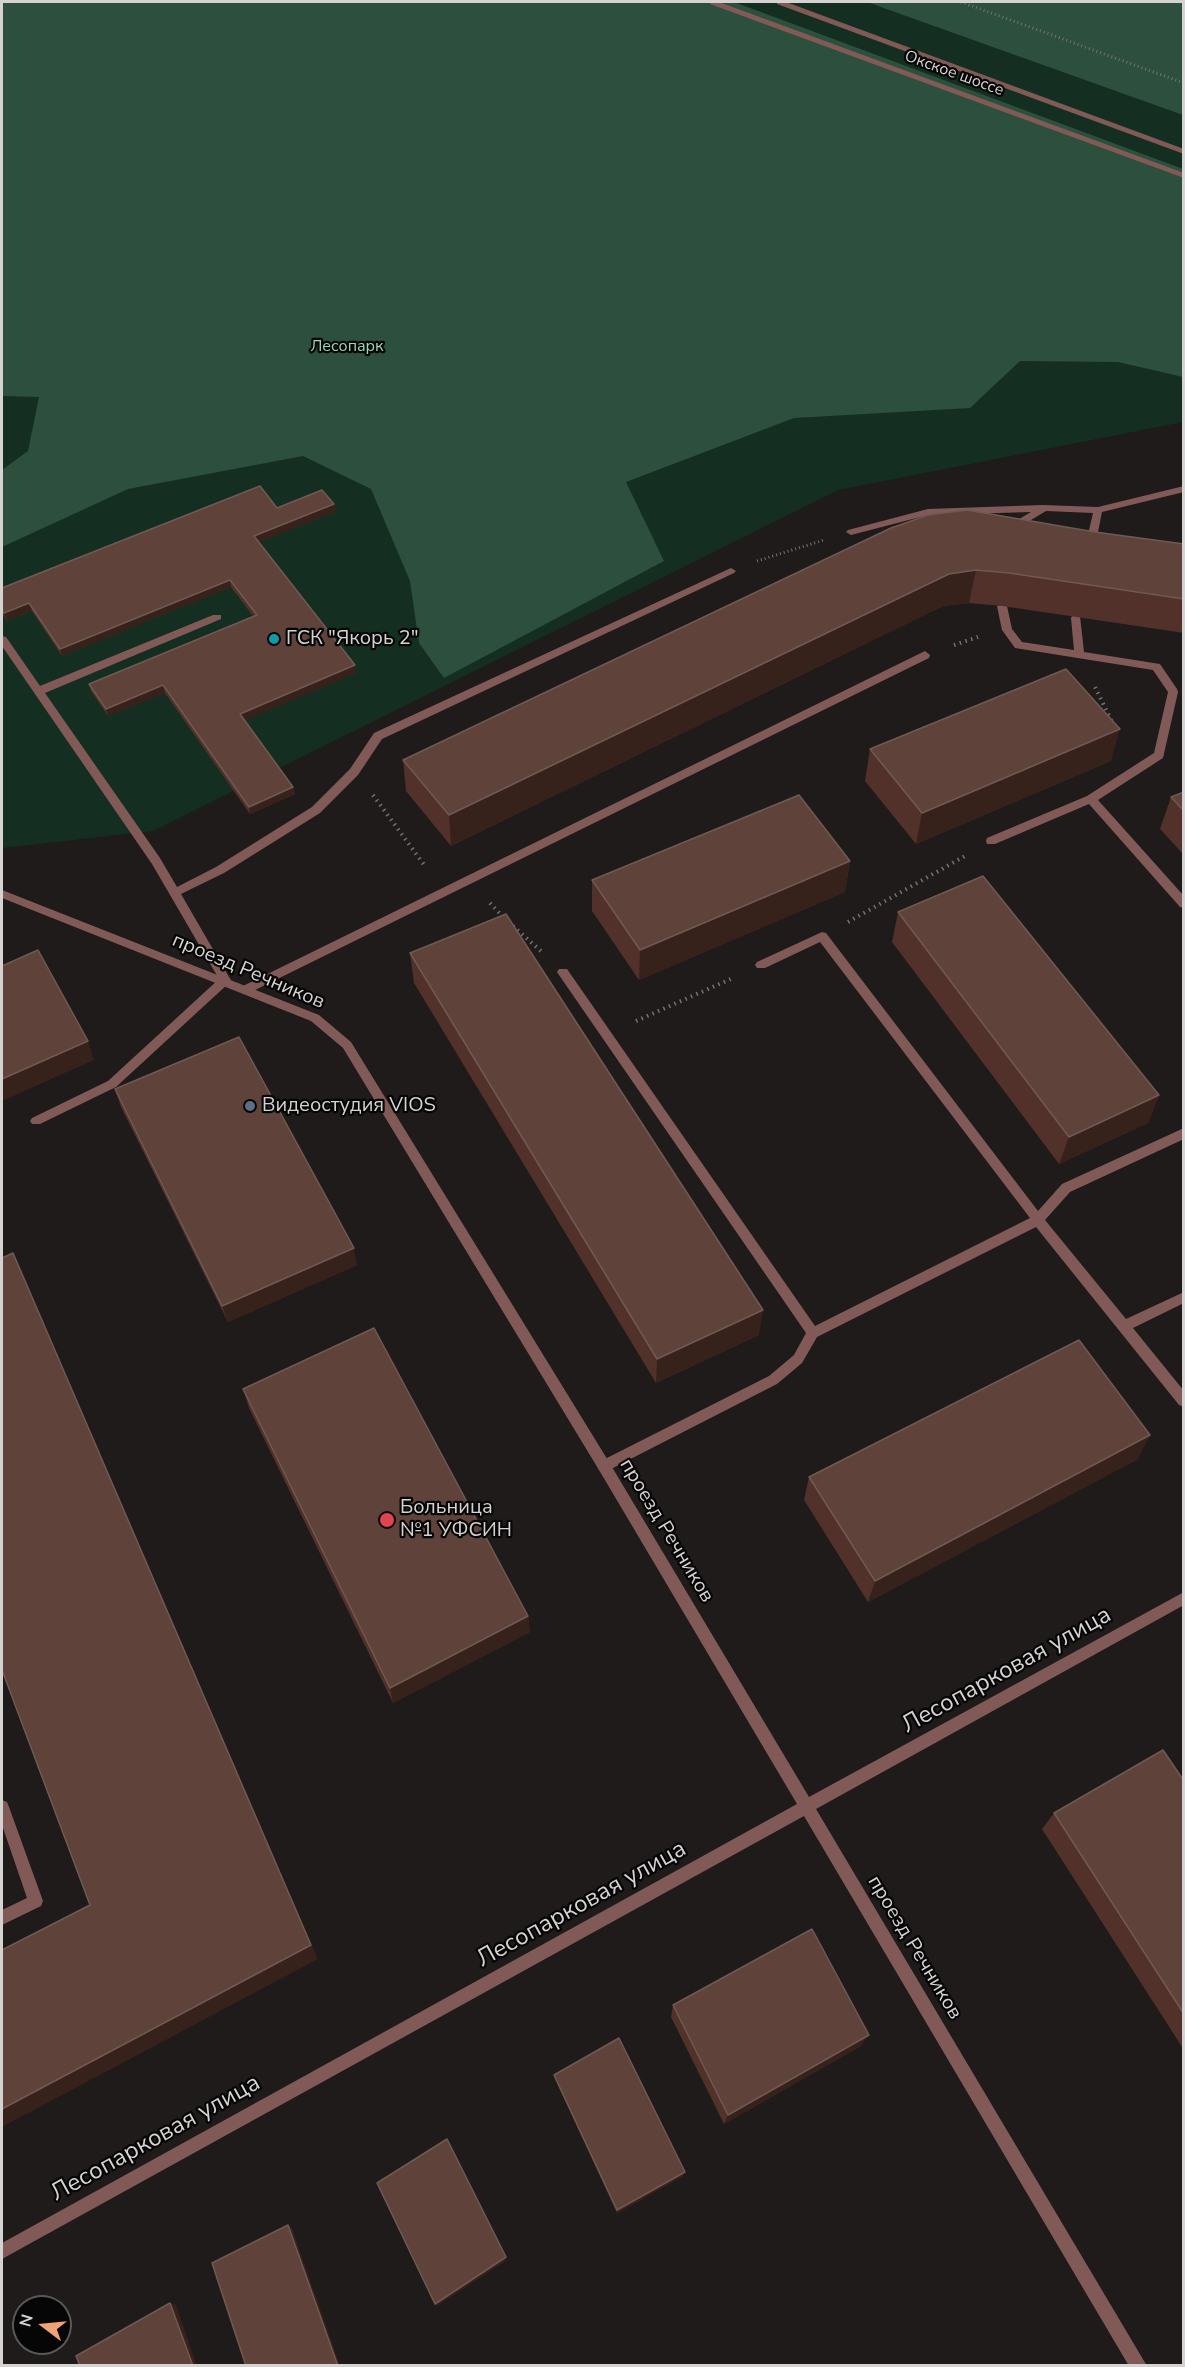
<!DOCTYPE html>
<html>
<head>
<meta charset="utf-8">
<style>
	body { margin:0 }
	#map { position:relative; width:1185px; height:2367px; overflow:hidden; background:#1e1b1a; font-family:"Nunito Sans",sans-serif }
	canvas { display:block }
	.frame { position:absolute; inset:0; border:3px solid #d4d3d2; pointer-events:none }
	.north { position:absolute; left:12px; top:2295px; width:60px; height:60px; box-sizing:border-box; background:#070606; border:2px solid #595858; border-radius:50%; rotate:286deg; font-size:16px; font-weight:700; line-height:24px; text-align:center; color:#d4d3d2 }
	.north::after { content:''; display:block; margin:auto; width:21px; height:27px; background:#efa376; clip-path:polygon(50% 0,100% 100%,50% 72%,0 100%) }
</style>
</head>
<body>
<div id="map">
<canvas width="1185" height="2367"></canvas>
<div class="frame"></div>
<div class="north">N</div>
</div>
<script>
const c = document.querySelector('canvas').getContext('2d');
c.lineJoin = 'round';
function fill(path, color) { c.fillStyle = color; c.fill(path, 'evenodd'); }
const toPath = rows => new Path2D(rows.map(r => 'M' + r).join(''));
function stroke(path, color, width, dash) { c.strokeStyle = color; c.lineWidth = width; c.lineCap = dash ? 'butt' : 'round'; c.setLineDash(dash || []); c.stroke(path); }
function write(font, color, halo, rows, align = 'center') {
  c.font = font + ' "Nunito Sans",sans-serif'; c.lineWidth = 4.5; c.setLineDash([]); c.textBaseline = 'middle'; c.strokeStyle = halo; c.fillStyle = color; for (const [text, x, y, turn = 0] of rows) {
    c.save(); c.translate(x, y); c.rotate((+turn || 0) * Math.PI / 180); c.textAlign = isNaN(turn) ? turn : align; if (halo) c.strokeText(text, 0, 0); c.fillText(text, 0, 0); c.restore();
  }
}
const green = toPath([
	[2,2,1183,2,1183,422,838,490,153,831,2,848]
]);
const forest = toPath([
	[2,2,734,2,1183,169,1183,377,1118,362,1020,361,970,408,794,418,626,482,664,561,444,678,419,643,410,581,371,489,303,456,128,489,2,547,2,470,28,451,39,397,2,396],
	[867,2,1183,2,1183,115]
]);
const pathFar1 = toPath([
	[961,2,1184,83],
	[757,561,824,540]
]);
const path = toPath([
	[954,645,978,637],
	[1095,687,1113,724],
	[373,795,425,866],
	[490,903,505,919],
	[848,922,965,856],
	[513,926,543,953],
	[636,1021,733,978]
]);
const lane = toPath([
	[1184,486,1184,492,1102,512,1095,547,1090,550,1085,547,1093,513,1046,511,1021,526,1018,531,1015,532,1010,529,1014,522,1031,512,928,515,851,535,846,532,848,530,928,509,1043,505,1098,507,1184,486],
	[731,568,736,571,734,573,382,739,358,775,320,813,224,873,181,894,229,977,231,980,229,983,116,1087,40,1124,32,1124,30,1121,32,1118,108,1081,219,979,152,864,2,646,2,636,6,637,40,686,213,615,221,615,221,619,45,693,160,858,177,887,216,867,312,807,350,769,374,733,731,568],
	[1002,603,1007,606,1012,629,1022,642,1074,650,1071,618,1072,616,1080,616,1084,652,1160,664,1177,689,1178,692,1163,758,1098,800,1184,896,1184,908,1180,907,1089,804,995,844,987,844,986,841,987,838,1087,796,1154,753,1168,692,1153,670,1015,648,1002,630,997,606,1002,603],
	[925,651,930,655,929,658,251,992,247,993,241,989,243,986,925,651],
	[822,932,826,933,1038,1211,1062,1184,1184,1128,1184,1139,1070,1192,1045,1220,1126,1319,1184,1292,1184,1303,1133,1328,1184,1391,1184,1407,1179,1405,1036,1227,817,1337,802,1363,777,1384,609,1470,604,1472,599,1470,597,1466,599,1462,769,1376,794,1355,806,1333,559,975,557,972,559,969,567,969,815,1326,1030,1218,820,942,765,968,757,968,755,965,757,962,822,932],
	[2,1800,7,1802,9,1807,43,1901,41,1906,2,1925,2,1910,27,1898,2,1825,2,1800]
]);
const street = toPath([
	[710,2,719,2,1184,173,1184,178,710,4,710,2],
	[777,2,786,2,1184,149,1184,154,777,4,777,2],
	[2,890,319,1015,351,1042,609,1462,809,1797,1184,1592,1184,1605,816,1809,1147,2366,1129,2366,804,1816,2,2259,2,2243,797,1804,599,1470,343,1048,311,1021,2,898,2,890]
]);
const wall = toPath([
	[334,504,335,512,259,542,356,673,245,720,293,787,295,794,250,814,165,693,108,716,91,691,89,684,253,616,231,587,62,656,32,611,7,621,2,613,2,588,277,508],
	[891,528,1095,532,1184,544,1184,633,1002,606,969,603,943,606,451,846,406,791,403,760],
	[870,749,1111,761,916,844,865,781],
	[1184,792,1184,855,1160,829,1171,797],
	[850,861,845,892,639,980,592,911,592,880],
	[898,912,1159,1095,1148,1123,1059,1164,892,942],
	[410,953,759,1335,656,1383,414,983],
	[115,1089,357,1265,228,1322,121,1107],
	[243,1389,528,1616,530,1632,393,1703,249,1408],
	[1138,1459,868,1602,804,1500,809,1477],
	[1184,1781,1184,2050,1042,1829,1054,1813],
	[673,2005,861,2046,724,2124,671,2017],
	[554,2075,683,2176,617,2213,555,2079]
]);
const shadedWall = toPath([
	[334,504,335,512,255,544,254,536],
	[976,570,969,603,943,606,451,846,449,815,949,574],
	[230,580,231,587,62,656,60,649],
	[29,603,32,611,7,621,4,613],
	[355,665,356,673,242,722,240,714],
	[163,685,165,693,108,716,106,709],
	[1120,729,1111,761,916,844,922,813],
	[293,787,295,794,250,814,249,807],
	[850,861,845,892,639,980,640,950],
	[88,1041,94,1060,2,1101,2,1079],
	[1159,1095,1148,1123,1059,1164,1069,1137],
	[354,1248,357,1265,228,1322,222,1306],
	[13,1253,25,1279,318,1959,2,2127,2,2109,311,1945],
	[763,1310,759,1335,656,1383,657,1359],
	[1150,1435,1138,1459,868,1602,875,1581],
	[528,1616,530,1632,393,1703,390,1688],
	[869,2035,861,2046,724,2124,728,2115],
	[685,2172,683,2176,617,2213,617,2210],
	[288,2225,292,2228,340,2366,338,2366],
	[506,2257,507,2260,437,2306,435,2304],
	[170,2303,176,2305,197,2366,193,2366]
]);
const building = toPath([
	[260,486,277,508,322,490,334,504,254,536,355,665,240,714,293,787,249,807,163,685,106,709,89,684,257,615,230,580,60,649,29,603,4,613,2,609,2,588,260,486],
	[967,510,1095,532,1184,544,1184,599,1009,573,976,570,949,574,449,815,403,760,891,528,928,515,967,510],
	[1066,669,1120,729,922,813,870,749,1066,669],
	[1184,792,1184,811,1171,797,1184,792],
	[799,795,850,861,640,950,592,880,799,795],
	[983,876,1159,1095,1069,1137,898,912,983,876],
	[506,914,763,1310,657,1359,410,953,506,914],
	[38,950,88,1041,2,1079,2,966,38,950],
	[239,1037,354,1248,222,1306,115,1089,239,1037],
	[13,1253,311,1945,2,2109,2,1950,90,1905,2,1670,2,1258,13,1253],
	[374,1328,528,1616,390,1688,243,1389,374,1328],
	[1079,1340,1150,1435,875,1581,809,1477,1079,1340],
	[1163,1750,1184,1781,1184,2014,1054,1813,1163,1750],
	[812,1929,869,2035,728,2115,673,2005,812,1929],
	[619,2038,685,2172,617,2210,554,2075,619,2038],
	[447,2139,506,2257,435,2304,377,2183,447,2139],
	[288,2225,338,2366,246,2366,212,2263,288,2225],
	[170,2303,193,2366,80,2366,76,2356,170,2303]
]);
const markers = [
	[274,639,6,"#0f9aa8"],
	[250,1106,6,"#5c6f8a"],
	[387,1520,8,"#e0444e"]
];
const farStreetnames = [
	["Окское шоссе",954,74,20]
];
const farParknames = [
	["Лесопарк",347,347]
];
const poiNames = [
	["ГСК \"Якорь 2\"",286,639],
	["Видеостудия VIOS",262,1106],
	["Больница",400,1508],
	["№1 УФСИН",400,1531]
];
const streetNames = [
	["проезд Речников",248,972,23],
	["проезд Речников",666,1531,59],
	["проезд Речников",914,1948,59]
];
const nearStreetnames = [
	["Лесопарковая улица",1007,1671,-29],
	["Лесопарковая улица",582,1905,-29],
	["Лесопарковая улица",156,2139,-29]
];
fill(green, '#142f21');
fill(forest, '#2c503d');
stroke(pathFar1, '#747271', 3, [1, 3]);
stroke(path, '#747271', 4, [1.5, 4.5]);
fill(lane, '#815a58');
fill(street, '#815a58');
fill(wall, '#513129');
fill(shadedWall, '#37211b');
fill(building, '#5f433b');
stroke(building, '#715953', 1.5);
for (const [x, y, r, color] of markers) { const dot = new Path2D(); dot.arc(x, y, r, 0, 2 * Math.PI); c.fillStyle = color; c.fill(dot); stroke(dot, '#070606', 2); }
write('16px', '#d4d3d2', '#070606', farStreetnames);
write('16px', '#99dab6', '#070606', farParknames);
write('20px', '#d4d3d2', '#070606', poiNames, 'left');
write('20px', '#d4d3d2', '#070606', streetNames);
write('24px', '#d4d3d2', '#070606', nearStreetnames);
</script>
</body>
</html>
